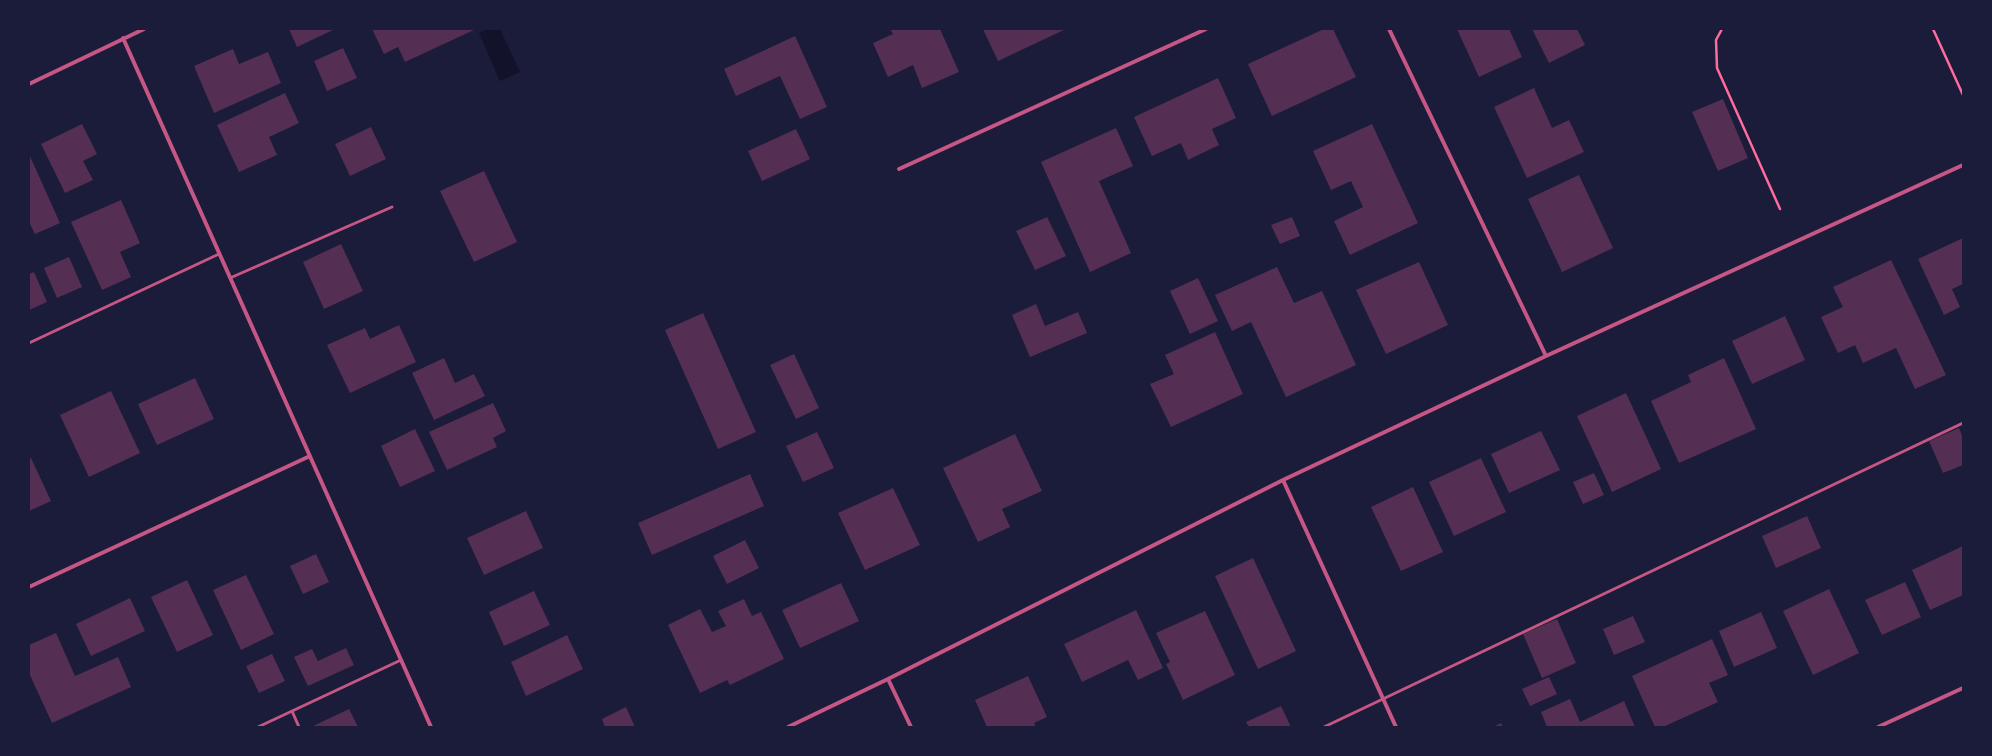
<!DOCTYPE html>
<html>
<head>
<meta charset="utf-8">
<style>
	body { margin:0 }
	#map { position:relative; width:1992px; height:756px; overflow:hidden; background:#1b1b3a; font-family:Poppins,sans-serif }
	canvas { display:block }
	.frame { position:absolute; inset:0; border:30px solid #1b1b3a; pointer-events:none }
</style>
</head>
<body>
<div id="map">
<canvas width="1992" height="756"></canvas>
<div class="frame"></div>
</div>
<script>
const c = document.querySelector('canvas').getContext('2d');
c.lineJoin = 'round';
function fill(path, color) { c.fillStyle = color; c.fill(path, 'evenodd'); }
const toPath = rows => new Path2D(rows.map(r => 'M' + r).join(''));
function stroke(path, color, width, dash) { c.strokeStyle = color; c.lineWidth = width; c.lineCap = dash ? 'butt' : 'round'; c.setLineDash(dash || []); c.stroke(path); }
const water = toPath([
	[488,29,500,29,520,72,500,81,479,33]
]);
const building = toPath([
	[289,29,335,29,297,47],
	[372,29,476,29,405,62,398,47,384,54],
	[890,29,940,29,959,72,922,88,913,65,888,77,873,43,893,34],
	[983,29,1066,29,998,61],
	[1324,29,1333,29,1356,77,1272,116,1248,64],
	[1457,29,1509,29,1522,57,1479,77],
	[1532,29,1577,29,1585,45,1549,63],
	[795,36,827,107,800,119,780,76,736,96,724,69],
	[343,48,357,78,327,91,314,61],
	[233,49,239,64,268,52,281,83,214,113,194,66],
	[1218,78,1236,118,1212,129,1219,145,1188,160,1181,143,1152,156,1134,117],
	[1534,88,1552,128,1569,120,1584,152,1527,178,1494,107],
	[285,93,299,123,269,137,277,155,239,172,217,125],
	[1723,99,1748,158,1718,171,1692,112],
	[82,124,97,154,83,161,93,180,65,193,41,144],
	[1372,124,1418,223,1350,255,1334,221,1363,207,1351,181,1331,190,1313,151],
	[371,127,386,159,350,176,335,144],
	[1116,128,1133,166,1099,181,1131,253,1090,272,1041,162],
	[796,129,810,159,762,181,748,151],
	[29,154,60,223,35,234,29,222],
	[484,171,517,242,474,262,440,191],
	[1579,175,1613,248,1562,272,1528,199],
	[121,200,140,243,120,252,131,277,102,290,71,222],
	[1047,217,1066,256,1035,270,1016,231],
	[1292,217,1300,236,1280,244,1271,225],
	[1963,238,1963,284,1952,289,1960,307,1944,315,1918,259],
	[341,244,363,291,324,309,303,262],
	[69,257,82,287,57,298,44,268],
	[1891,260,1946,375,1915,389,1896,348,1863,363,1855,345,1838,353,1821,317,1843,307,1833,287],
	[1419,262,1448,325,1386,354,1356,290],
	[1277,267,1294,303,1322,291,1356,365,1286,397,1251,322,1232,331,1215,295],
	[34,272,47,302,29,310,29,274],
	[1198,278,1218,321,1190,334,1170,291],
	[1036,304,1045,326,1078,312,1087,333,1030,357,1012,315],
	[703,313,756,432,718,449,665,330],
	[1785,316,1805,360,1752,384,1732,341],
	[399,325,416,362,350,393,327,345,365,328,370,339],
	[1215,332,1243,394,1171,427,1150,384,1174,374,1165,355],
	[794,354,819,408,796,419,770,365],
	[444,358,455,383,474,374,485,396,434,420,412,373],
	[1724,358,1756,429,1679,463,1651,401,1691,382,1688,375],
	[195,378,214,419,157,445,138,404],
	[111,391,140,453,89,477,60,415],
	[1626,393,1661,469,1612,492,1577,416],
	[493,403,506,431,493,438,497,447,447,470,429,432],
	[1959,428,1963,438,1963,465,1943,473,1929,441],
	[415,429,435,471,400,487,381,446],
	[1541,431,1560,470,1509,493,1491,454],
	[817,432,834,468,803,482,786,446],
	[1015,434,1042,491,1002,509,1010,527,978,542,943,468],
	[31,458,51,501,29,511,29,459],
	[1481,458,1506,512,1454,536,1429,482],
	[1594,473,1604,495,1583,504,1573,482],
	[750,474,764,506,652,555,638,523],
	[1413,487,1443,552,1401,571,1371,507],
	[893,488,920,545,865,570,838,513],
	[526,511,543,548,484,575,467,538],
	[1807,516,1821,548,1776,568,1762,536],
	[745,540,759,568,727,584,713,556],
	[1963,546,1963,595,1930,610,1912,570],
	[316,554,329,582,303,594,290,566],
	[1253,558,1296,651,1258,669,1215,576],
	[246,575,274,634,241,650,213,590],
	[187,580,213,635,177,652,151,597],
	[1905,582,1921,617,1882,635,1865,600],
	[841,583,859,621,800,648,782,610],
	[1829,589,1859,653,1813,675,1783,611],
	[534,591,550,625,504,646,489,612],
	[130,598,145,631,91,656,76,624],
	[744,599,752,616,761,612,784,659,730,685,727,680,700,693,668,625,700,609,712,632,726,626,718,611],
	[1136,610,1163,668,1138,680,1128,660,1082,682,1064,644],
	[1205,611,1235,675,1183,700,1166,664,1170,662,1156,633],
	[1761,612,1777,648,1734,667,1719,631],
	[1633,616,1645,642,1614,655,1603,629],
	[1557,619,1576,663,1542,678,1523,634],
	[56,633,75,676,118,657,131,687,52,723,29,673,29,645],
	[567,635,583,669,526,696,511,662],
	[1712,639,1728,675,1709,683,1718,702,1663,727,1655,727,1632,676],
	[346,648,354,665,308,686,294,657,312,649,318,661],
	[272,654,285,681,259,693,246,666],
	[1028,676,1047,717,1034,723,1036,727,987,727,975,700],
	[1549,677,1557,694,1530,706,1522,689],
	[1570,699,1580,722,1624,701,1635,727,1547,727,1541,712],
	[1281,706,1291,727,1249,727,1246,722],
	[626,707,635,727,605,727,602,719],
	[349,709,358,727,311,727],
	[1501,723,1503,727,1493,727]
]);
const path = toPath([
	[1722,29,1716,40,1717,68,1780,209],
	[1933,29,1963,95]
]);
const service = toPath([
	[230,278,392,207],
	[29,343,219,254],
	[292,711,299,727],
	[258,727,401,660],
	[1324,727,1963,423]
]);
const minor = toPath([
	[1389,29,1546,356],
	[123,38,431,727],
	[29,84,144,29],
	[899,169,1206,29],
	[1283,480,1396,727],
	[29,587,310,456],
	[888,679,911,727],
	[788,727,888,679,1283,480,1546,356,1963,165],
	[1878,727,1963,688]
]);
fill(water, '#12122b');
fill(building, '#542f53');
stroke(path, '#ff6b9d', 2.5);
stroke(service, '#c65784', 3);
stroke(minor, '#c65784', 4);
</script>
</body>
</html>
